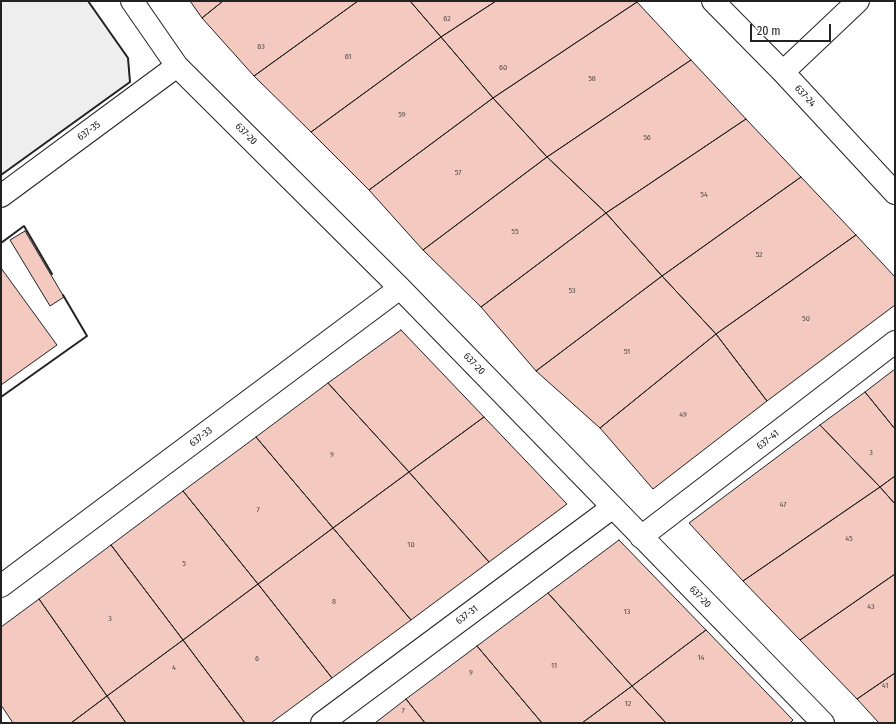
<!DOCTYPE html>
<html>
<head>
<meta charset="utf-8">
<style>
	body { margin:0 }
	#map { position:relative; width:896px; height:724px; overflow:hidden; background:#fff; font-family:"Fira Sans Condensed",sans-serif }
	canvas { display:block }
	.frame { position:absolute; inset:0; border:2px solid #222; pointer-events:none }
	.scale { position:absolute; left:750px; top:24px; width:81px; height:18px; box-sizing:border-box; border:2px solid #222; border-top:0; padding-left:5px; font-size:12px; line-height:14px; white-space:nowrap; color:#222; -webkit-text-stroke:3px #fff; paint-order:stroke }
</style>
</head>
<body>
<div id="map">
<canvas width="896" height="724"></canvas>
<div class="frame"></div>
<div class="scale">20 m</div>
</div>
<script>
const c = document.querySelector('canvas').getContext('2d');
c.lineJoin = 'round';
function fill(path, color) { c.fillStyle = color; c.fill(path, 'evenodd'); }
const toPath = rows => new Path2D(rows.map(r => 'M' + r).join(''));
function stroke(path, color, width, dash) { c.strokeStyle = color; c.lineWidth = width; c.lineCap = dash ? 'butt' : 'round'; c.setLineDash(dash || []); c.stroke(path); }
function write(font, color, halo, rows, align = 'center') {
  c.font = font + ' "Fira Sans Condensed",sans-serif'; c.lineWidth = 3; c.setLineDash([]); c.textBaseline = 'middle'; c.strokeStyle = halo; c.fillStyle = color; for (const [text, x, y, turn = 0] of rows) {
    c.save(); c.translate(x, y); c.rotate((+turn || 0) * Math.PI / 180); c.textAlign = isNaN(turn) ? turn : align; if (halo) c.strokeText(text, 0, 0); c.fillText(text, 0, 0); c.restore();
  }
}
const green = toPath([
	[1,1,88,1,128,58,130,82,1,175,1,1]
]);
const building = toPath([
	[190,1,223,1,202,18,190,1],
	[223,1,358,1,254,76,202,18,223,1],
	[358,1,410,1,441,37,311,132,254,76,358,1],
	[410,1,496,1,441,37,410,1],
	[496,1,636,1,637,2,493,98,441,37,496,1],
	[637,2,691,60,547,157,493,98,637,2],
	[441,37,493,98,369,190,311,132,441,37],
	[691,60,746,119,606,213,547,157,691,60],
	[493,98,547,157,423,250,369,190,493,98],
	[746,119,801,177,662,276,606,213,746,119],
	[547,157,606,213,481,307,423,250,547,157],
	[801,177,856,235,716,334,662,276,801,177],
	[606,213,662,276,536,371,481,307,606,213],
	[25,231,64,297,50,306,10,240,25,231],
	[856,235,895,277,895,305,767,401,716,334,856,235],
	[1,268,57,345,1,385,1,268],
	[662,276,716,334,600,428,536,371,662,276],
	[401,330,484,417,409,472,328,383,401,330],
	[716,334,767,401,653,489,600,428,716,334],
	[895,369,895,429,865,392,895,369],
	[328,383,409,472,333,528,256,437,328,383],
	[865,392,895,429,895,476,880,487,820,425,865,392],
	[484,417,567,504,489,562,409,472,484,417],
	[820,425,880,487,743,581,689,523,820,425],
	[256,437,333,528,258,584,183,491,256,437],
	[409,472,489,562,411,620,333,528,409,472],
	[895,476,895,504,880,487,895,476],
	[880,487,895,504,895,574,800,640,743,581,880,487],
	[183,491,258,584,183,640,111,545,183,491],
	[333,528,411,620,332,678,258,584,333,528],
	[619,540,706,630,632,686,548,593,619,540],
	[111,545,183,640,107,696,39,599,111,545],
	[895,574,895,673,857,699,800,640,895,574],
	[258,584,332,678,271,723,245,723,183,640,258,584],
	[548,593,632,686,582,723,542,723,477,646,548,593],
	[39,599,107,696,71,723,13,723,1,705,1,627,39,599],
	[706,630,793,720,790,723,666,723,632,686,706,630],
	[183,640,245,723,126,723,107,696,183,640],
	[477,646,542,723,425,723,406,699,477,646],
	[895,673,895,723,879,723,857,699,895,673],
	[632,686,666,723,582,723,632,686],
	[107,696,126,723,71,723,107,696],
	[406,699,425,723,375,723,406,699]
]);
const street = toPath([
	[132,1,177,66,400,288,823,723],
	[713,1,783,72,895,193],
	[783,72,858,1],
	[1,196,177,66],
	[641,537,895,342],
	[1,586,400,288],
	[322,723,613,507]
]);
const wall = toPath([
	[1,175,130,82,128,58,88,1],
	[1,243,24,226,52,274],
	[1,397,87,336,63,295]
]);
const numberNames = [
	["62",447,19],
	["63",261,47],
	["61",348,57],
	["60",503,68],
	["58",592,79],
	["59",402,115],
	["56",647,138],
	["57",458,173],
	["54",704,195],
	["55",515,232],
	["52",759,255],
	["53",572,291],
	["50",806,319],
	["51",627,352],
	["49",683,415],
	["3",871,453],
	["9",332,455],
	["47",783,505],
	["7",258,510],
	["45",849,539],
	["10",411,545],
	["5",184,564],
	["8",334,602],
	["43",871,607],
	["13",627,612],
	["3",110,619],
	["14",701,658],
	["6",257,659],
	["11",554,666],
	["4",174,668],
	["9",471,673],
	["41",885,686],
	["12",628,704],
	["7",403,711]
];
const streetNames = [
	["637-24",805,96,47],
	["637-35",89,131,-36],
	["637-20",246,134,45],
	["637-20",474,364,46],
	["637-33",201,437,-37],
	["637-41",768,440,-38],
	["637-20",700,597,46],
	["637-31",467,615,-37]
];
fill(green, '#eee');
stroke(green, '#6f6f6f', 1);
fill(building, '#f3c9c0');
stroke(building, '#222', 1);
stroke(street, '#222', 24);
stroke(street, '#fff', 22);
stroke(wall, '#222', 2);
write('8px', '#564c4a', null, numberNames);
write('10px', '#222', '#fff', streetNames);
</script>
</body>
</html>
